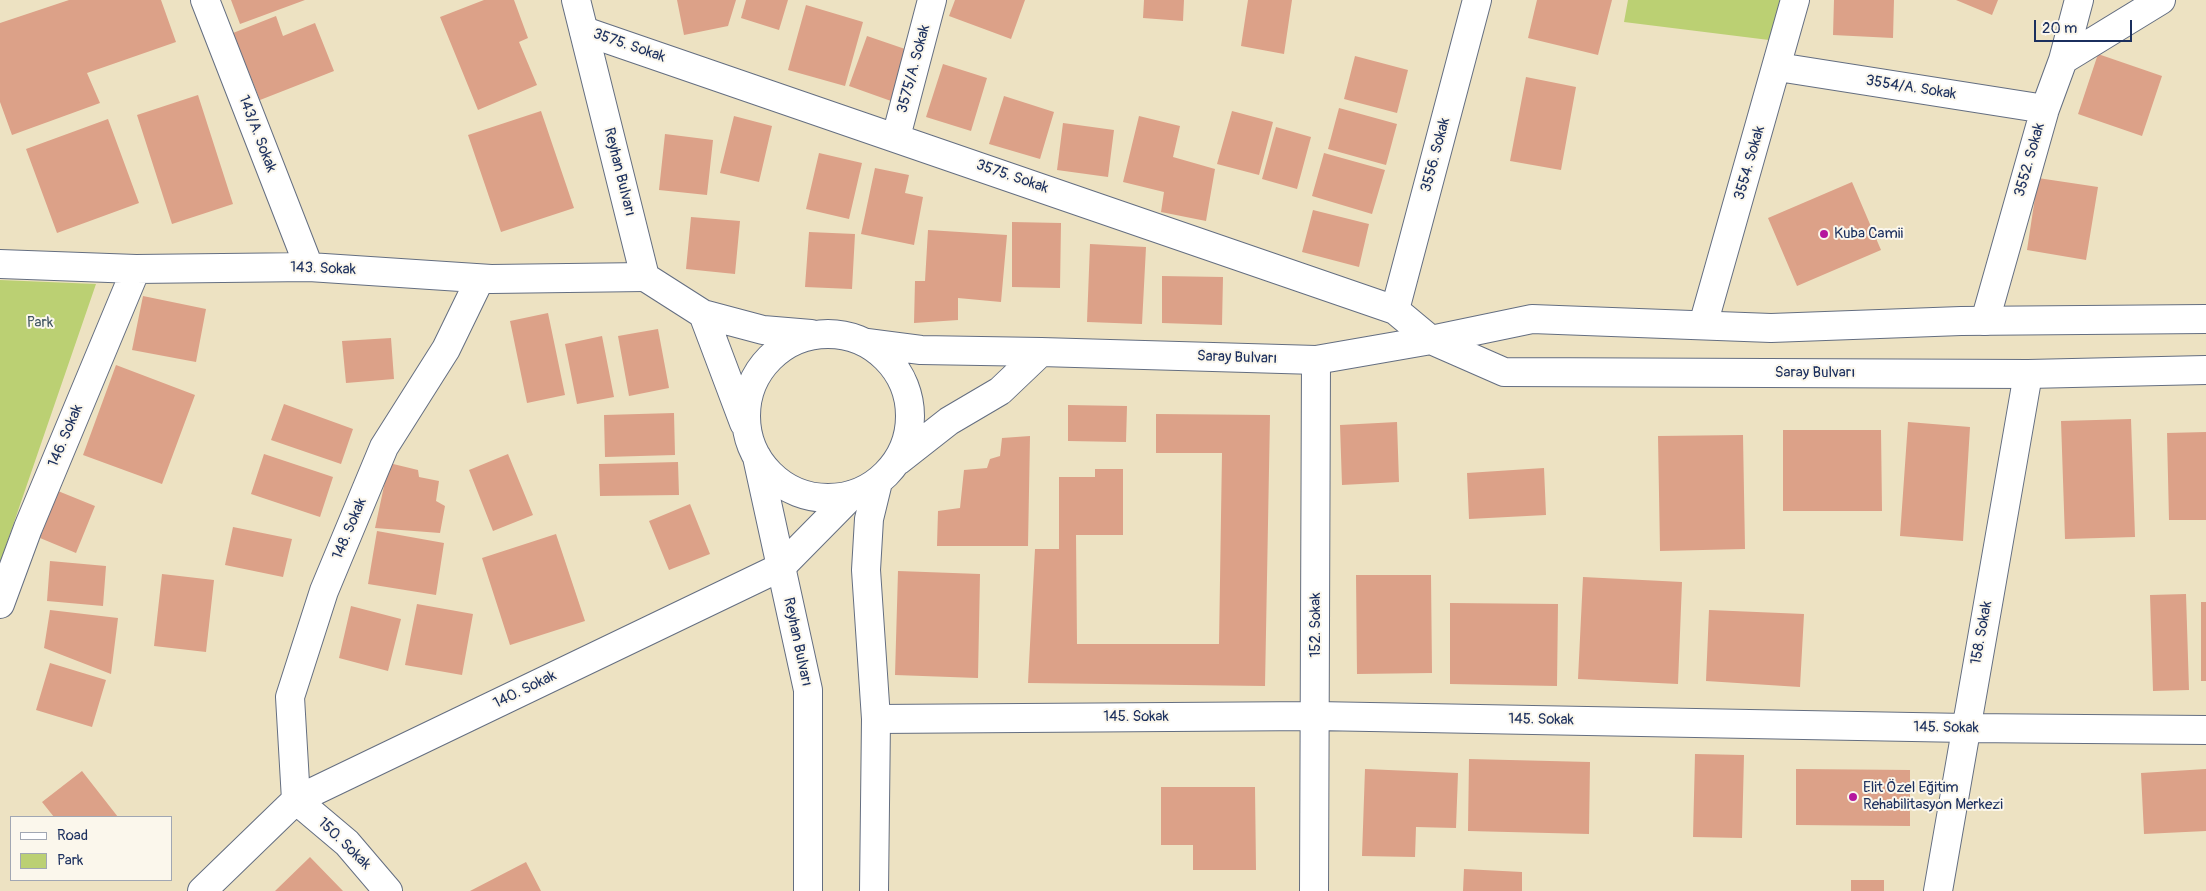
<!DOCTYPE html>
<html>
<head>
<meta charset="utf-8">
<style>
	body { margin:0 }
	#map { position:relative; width:2206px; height:891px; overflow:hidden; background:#ede2c2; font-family:Pangolin,sans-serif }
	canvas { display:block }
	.legend { position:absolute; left:10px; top:816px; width:162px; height:65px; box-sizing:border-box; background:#fbf7ec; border:1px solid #a1a7b3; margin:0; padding:6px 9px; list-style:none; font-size:15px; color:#1b2f5e }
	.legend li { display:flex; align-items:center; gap:10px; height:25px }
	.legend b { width:25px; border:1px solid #a1a7b3 }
	.scale { position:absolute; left:2034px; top:20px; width:98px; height:22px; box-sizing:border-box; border:2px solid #1b2f5e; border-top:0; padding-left:6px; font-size:15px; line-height:18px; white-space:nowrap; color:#1b2f5e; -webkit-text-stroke:4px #fbf7ec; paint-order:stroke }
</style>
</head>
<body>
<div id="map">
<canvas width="2206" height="891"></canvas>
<ul class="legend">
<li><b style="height:6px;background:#fff"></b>Road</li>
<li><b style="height:14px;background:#bbd073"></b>Park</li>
</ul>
<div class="scale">20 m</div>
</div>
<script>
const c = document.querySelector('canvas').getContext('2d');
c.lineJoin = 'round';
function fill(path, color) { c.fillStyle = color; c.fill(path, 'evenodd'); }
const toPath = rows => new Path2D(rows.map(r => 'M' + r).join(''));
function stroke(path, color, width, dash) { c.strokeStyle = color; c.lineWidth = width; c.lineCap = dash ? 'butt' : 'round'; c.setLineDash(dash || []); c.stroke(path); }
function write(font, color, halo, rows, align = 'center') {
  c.font = font + ' Pangolin,sans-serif'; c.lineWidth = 4; c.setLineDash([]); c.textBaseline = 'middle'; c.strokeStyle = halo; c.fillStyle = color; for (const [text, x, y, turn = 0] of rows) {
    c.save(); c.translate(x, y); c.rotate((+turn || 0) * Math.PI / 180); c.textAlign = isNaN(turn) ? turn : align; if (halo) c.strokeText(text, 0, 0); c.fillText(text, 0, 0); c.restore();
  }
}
const green = toPath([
	[1628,0,1780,0,1769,40,1624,22],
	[0,280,96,284,0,563]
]);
const building = toPath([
	[69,0,161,0,176,42,87,73,100,103,12,135,0,102,0,23],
	[231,0,305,0,240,24],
	[484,0,514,0,528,38,519,42,537,85,478,110,440,17],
	[677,0,736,0,728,26,684,35],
	[746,0,788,0,779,30,741,18],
	[955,0,1025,0,1011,39,949,16],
	[1144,0,1184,0,1183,21,1143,18],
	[1248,0,1292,0,1284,54,1241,46],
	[1537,0,1612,0,1598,55,1528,38],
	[1834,0,1894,0,1893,38,1833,35],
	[1956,0,1998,0,1992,15],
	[806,5,863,22,845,86,788,70],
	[276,16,283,36,315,23,334,71,260,100,233,33],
	[867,36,908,50,891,101,849,86],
	[2098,54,2162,76,2142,136,2078,114],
	[1355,56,1408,70,1397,113,1344,99],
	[943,64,987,78,971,131,926,117],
	[1526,77,1576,87,1561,170,1510,161],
	[198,95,233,204,172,224,137,115],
	[1004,96,1054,112,1040,159,989,144],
	[1339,108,1397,124,1386,165,1328,149],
	[541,111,574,208,501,232,468,135],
	[1232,111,1273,122,1259,175,1217,164],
	[734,116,772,126,759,182,720,173],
	[1139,116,1180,126,1173,157,1215,169,1206,221,1161,212,1164,192,1123,182],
	[108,119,139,203,57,233,26,149],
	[1063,123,1114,130,1108,177,1057,170],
	[1276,127,1311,137,1297,189,1262,179],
	[665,134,713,140,707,195,659,190],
	[819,153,862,163,849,219,806,209],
	[1324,153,1385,170,1372,214,1312,196],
	[875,168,909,175,905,193,923,197,914,245,861,234],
	[2038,178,2098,187,2086,260,2027,250],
	[1852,182,1881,250,1797,286,1768,218],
	[1313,210,1369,224,1359,267,1302,252],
	[691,217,740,221,735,274,686,269],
	[1012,222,1061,223,1060,288,1012,287],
	[928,230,1007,235,1001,302,958,298,958,320,914,323,915,281,925,281],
	[809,232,855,234,852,289,805,287],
	[1090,244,1146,247,1142,324,1087,322],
	[1162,276,1223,277,1222,325,1162,323],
	[143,296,206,309,196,362,132,350],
	[548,313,565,395,527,403,510,321],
	[658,329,669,388,629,396,618,336],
	[602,336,614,397,577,404,565,344],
	[391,338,394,379,346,383,342,341],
	[116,365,195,395,162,484,83,455],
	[284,404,353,429,341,464,271,440],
	[1068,405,1127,406,1126,442,1068,441],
	[674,413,675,455,605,457,604,415],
	[1156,414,1270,415,1265,686,1028,683,1035,549,1059,549,1059,477,1095,477,1095,469,1123,469,1123,535,1076,535,1077,644,1219,644,1222,453,1156,453],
	[2131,419,2135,537,2065,539,2061,421],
	[1397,422,1399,482,1342,485,1340,425],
	[1908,422,1970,427,1963,541,1900,536],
	[1783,430,1881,430,1882,511,1783,511],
	[2206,432,2206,520,2169,520,2167,433],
	[1743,435,1745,549,1660,551,1658,436],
	[1030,436,1028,546,937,546,938,511,960,508,964,470,987,468,990,459,1000,456,1002,438],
	[264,454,333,477,320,517,251,494],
	[508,454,533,515,493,531,469,470],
	[678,462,679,495,600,496,599,464],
	[389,463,418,470,419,477,439,481,436,501,445,506,440,533,375,528],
	[1544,468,1546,515,1469,519,1467,473],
	[58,491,95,506,76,553,40,538],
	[690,504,710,554,669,570,649,521],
	[233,527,292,539,283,577,225,565],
	[377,531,444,543,436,595,368,584],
	[556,534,585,621,510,645,482,558],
	[50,561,106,566,103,606,47,601],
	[898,571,980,574,978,678,895,675],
	[162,574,214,580,206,652,154,646],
	[1356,575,1431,575,1432,673,1357,674],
	[1583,577,1682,582,1678,684,1578,679],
	[2186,594,2189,690,2153,691,2150,595],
	[2201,602,2206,602,2206,681,2201,681],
	[1450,603,1558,604,1557,686,1450,684],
	[417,604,473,614,462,675,405,665],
	[351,606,401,619,388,671,339,658],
	[50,610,118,618,111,674,44,648],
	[1709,610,1804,614,1800,687,1706,681],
	[50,663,106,680,92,727,36,710],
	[1695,754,1744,755,1742,838,1693,837],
	[1469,759,1590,762,1589,834,1468,831],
	[1365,769,1458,773,1456,828,1416,827,1415,857,1362,856],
	[1796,769,1910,770,1910,826,1796,825],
	[2206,769,2206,831,2144,834,2141,773],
	[82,771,118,817,54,817,42,802],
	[1161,787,1255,787,1256,870,1193,870,1193,845,1161,845],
	[310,857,343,891,275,891],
	[526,862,541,891,470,891],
	[1464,869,1522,872,1522,891,1463,891],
	[1851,880,1884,880,1884,891,1851,891]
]);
const minor = toPath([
	[205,0,309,267],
	[584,31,1395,310,1431,340],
	[2063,60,2161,0],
	[1778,67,2045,109],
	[896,137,932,0],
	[0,264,136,269,309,267,491,279,645,277],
	[1395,310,1477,0],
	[1985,321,2045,109,2063,60,2079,0],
	[1703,325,1795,0],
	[0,604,28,528,136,269],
	[876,719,1316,716,1966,728,2206,730],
	[202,891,296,800,781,567,852,495],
	[388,891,347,843,296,800,290,697,324,591,384,447,446,349,480,279],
	[1314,891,1316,360],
	[1938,891,2028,374]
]);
const major = toPath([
	[576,0,645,277,703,314],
	'746 416a82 82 0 1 1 164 0a82 82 0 1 1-164 0Z',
	[1431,340,1504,372,2028,374,2206,370],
	[867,343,921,350,1041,352,1000,391,949,421,898,461],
	[1041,352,1316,360,1431,340,1532,319,1771,328,1961,321,2206,319],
	[744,423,703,314,763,330,811,334],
	[757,457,808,690,808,891],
	[874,891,876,719,866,570,869,519,878,482]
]);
const markers = [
	[1824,234,5,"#b5179e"],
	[1853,797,5,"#b5179e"]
];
const streetNames = [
	["3575. Sokak",629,46,19],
	["3575/A. Sokak",914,69,-75],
	["3554/A. Sokak",1911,88,9],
	["143/A. Sokak",257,134,69],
	["3556. Sokak",1436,155,-75],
	["3552. Sokak",2030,160,-74],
	["3554. Sokak",1750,163,-74],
	["Reyhan Bulvarı",619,172,76],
	["3575. Sokak",1012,177,19],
	["143. Sokak",323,269,2],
	["Saray Bulvarı",1237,358,2],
	["Saray Bulvarı",1815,373],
	["146. Sokak",66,436,-67],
	["148. Sokak",350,529,-67],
	["152. Sokak",1316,625,-90],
	["158. Sokak",1982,633,-80],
	["Reyhan Bulvarı",797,642,78],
	["140. Sokak",525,690,-26],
	["145. Sokak",1136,717],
	["145. Sokak",1541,720,1],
	["145. Sokak",1946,728,1],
	["150. Sokak",344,844,44]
];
const poiNames = [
	["Kuba Camii",1834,234],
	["Elit Özel Eğitim",1863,788],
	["Rehabilitasyon Merkezi",1863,805]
];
const parkNames = [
	["Park",40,323]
];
fill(green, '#bbd073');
fill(building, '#dca188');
stroke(minor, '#646e81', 30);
stroke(major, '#646e81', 30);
stroke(minor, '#fff', 28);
stroke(major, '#fff', 28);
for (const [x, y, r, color] of markers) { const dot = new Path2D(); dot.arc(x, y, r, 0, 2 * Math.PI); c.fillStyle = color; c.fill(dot); stroke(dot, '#fbf7ec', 2); }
write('15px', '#1b2f5e', '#fbf7ec', streetNames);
write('15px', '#1b2f5e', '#fbf7ec', poiNames, 'left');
write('15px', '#435763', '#fbf7ec', parkNames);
</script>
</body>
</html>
